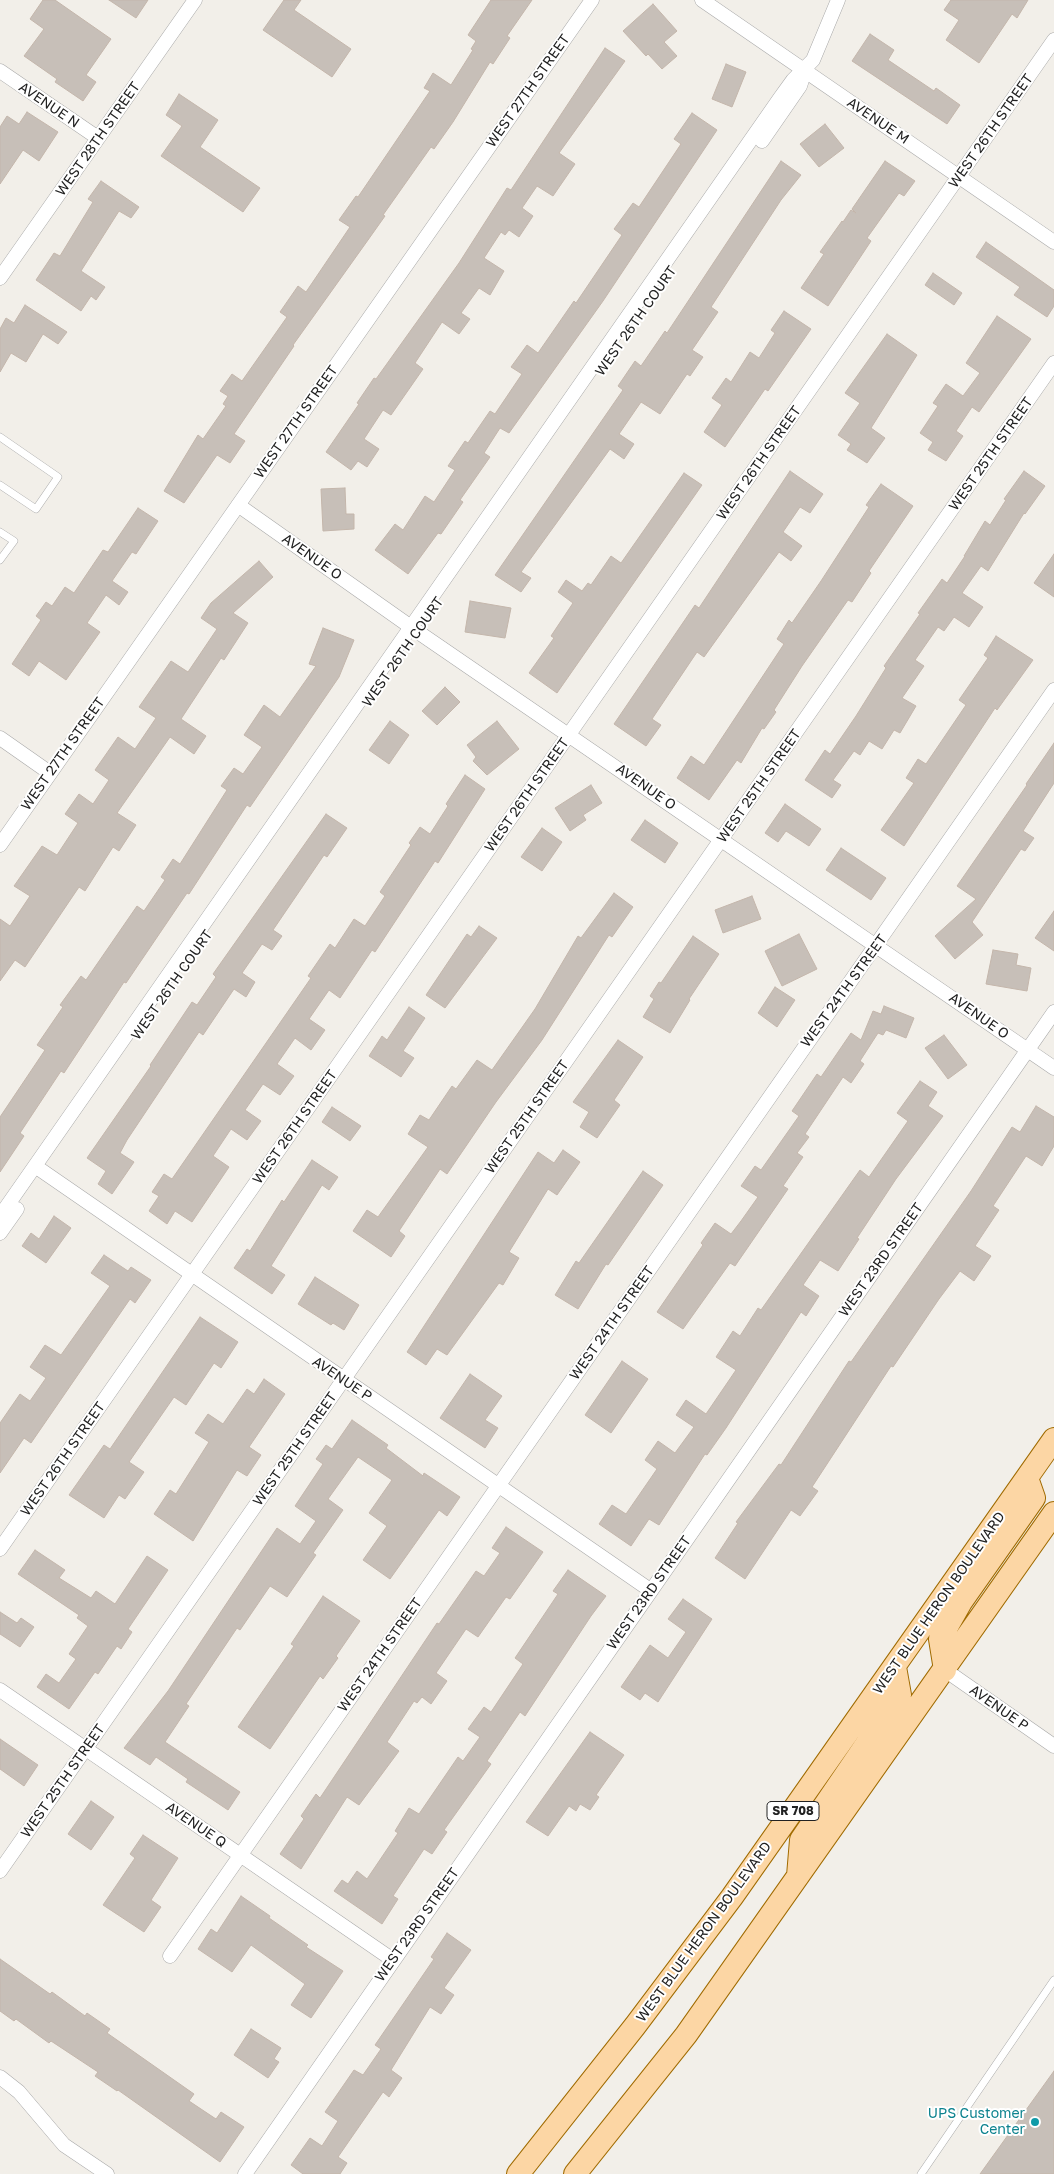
<!DOCTYPE html>
<html>
<head>
<meta charset="utf-8">
<style>
	body { margin:0 }
	canvas { display:block; background:#f2efe9 }
</style>
</head>
<body>
<canvas width="1054" height="2174"></canvas>
<script>
const c = document.querySelector('canvas').getContext('2d');
c.lineJoin = 'round';
function fill(path, color) { c.fillStyle = color; c.fill(path, 'evenodd'); }
const toPath = rows => new Path2D(rows.map(r => 'M' + r).join(''));
function stroke(path, color, width, dash) { c.strokeStyle = color; c.lineWidth = width; c.lineCap = dash ? 'butt' : 'round'; c.setLineDash(dash || []); c.stroke(path); }
function write(font, color, halo, rows, align = 'center') {
  c.font = font + ' "Golos Text",sans-serif'; c.lineWidth = 4; c.setLineDash([]); c.textBaseline = 'middle'; c.strokeStyle = halo; c.fillStyle = color; for (const [text, x, y, turn = 0] of rows) {
    c.save(); c.translate(x, y); c.rotate((+turn || 0) * Math.PI / 180); c.textAlign = isNaN(turn) ? turn : align; if (halo) c.strokeText(text, 0, 0); c.fillText(text, 0, 0); c.restore();
  }
}
const building = toPath([
	[43,0,55,0,111,39,86,75,96,82,83,101,55,82,57,79,24,56,44,29,30,19,43,0],
	[109,0,148,0,136,18,109,0],
	[284,0,301,0,294,10,351,49,332,77,263,30,284,0],
	[491,0,532,0,507,36,510,38,493,64,490,62,453,122,434,149,431,147,383,215,385,216,368,240,293,345,294,346,234,434,245,441,230,463,217,455,184,503,164,491,198,435,203,439,226,406,223,404,228,396,220,391,232,374,242,381,287,317,280,312,298,286,306,292,350,227,339,220,356,196,358,197,430,91,424,88,433,73,451,85,473,50,471,49,476,41,468,35,491,0],
	[951,0,1028,0,1017,18,1012,14,979,63,946,40,959,20,944,10,951,0],
	[653,4,677,31,664,42,677,56,662,69,648,54,646,56,623,31,653,4],
	[870,34,894,50,888,60,934,91,936,88,960,105,947,124,852,61,870,34],
	[605,48,625,61,559,153,575,164,553,196,537,186,522,208,533,216,519,237,509,230,505,235,501,232,484,258,504,271,490,295,479,288,461,313,470,319,459,334,442,322,415,363,423,369,391,415,383,410,364,439,379,449,367,467,358,461,351,470,326,452,359,404,357,403,374,378,376,379,459,263,507,188,511,190,605,48],
	[726,64,746,72,732,107,712,99,726,64],
	[179,94,218,120,200,147,260,188,243,212,161,156,182,126,166,115,179,94],
	[27,112,58,132,39,161,23,150,0,184,0,127,7,116,19,124,27,112],
	[692,113,717,130,603,301,509,433,500,428,484,453,490,457,460,500,463,502,441,534,438,533,408,574,375,550,395,524,403,530,425,496,434,502,455,470,448,466,465,441,468,443,490,411,495,414,522,374,511,367,527,345,538,353,574,301,576,303,622,235,614,229,633,203,639,207,681,144,674,139,692,113],
	[825,124,844,148,819,167,800,144,825,124],
	[781,161,801,175,781,200,711,307,718,312,692,350,703,357,690,376,687,374,660,414,641,402,619,434,634,444,624,459,610,449,521,572,531,578,521,592,495,575,623,390,618,386,635,361,641,366,665,331,667,333,781,161],
	[885,161,915,181,904,196,899,193,867,238,871,241,828,306,801,288,824,254,820,252,842,221,843,222,851,210,856,213,852,209,885,161],
	[101,181,139,207,131,218,119,211,81,271,105,287,96,300,91,296,81,311,36,280,54,253,60,256,93,202,88,199,101,181],
	[986,242,1054,290,1054,306,1047,317,1014,295,1020,287,976,257,986,242],
	[933,273,962,293,954,305,925,285,933,273],
	[25,305,67,332,58,344,43,334,26,362,11,353,0,372,0,329,6,318,14,323,25,305],
	[784,311,811,329,768,391,765,389,725,447,704,432,722,405,712,398,726,378,731,382,750,352,759,358,775,333,771,330,784,311],
	[997,316,1031,339,979,412,972,407,956,431,963,436,946,461,928,450,933,442,920,433,938,406,933,403,946,384,963,396,980,373,966,363,997,316],
	[887,334,917,355,871,428,885,438,867,463,847,450,851,444,838,435,860,403,845,393,887,334],
	[790,471,823,494,810,513,800,507,783,532,802,546,791,561,779,552,704,657,697,652,652,719,661,725,646,746,614,724,695,605,699,608,790,471],
	[1024,471,1045,486,1025,514,1024,513,988,571,981,566,962,593,983,607,969,627,954,617,944,631,938,627,915,660,924,666,902,698,916,706,900,733,894,730,882,749,869,741,860,755,854,751,833,780,841,785,832,798,805,780,825,750,830,754,856,716,886,668,884,666,920,614,918,613,942,579,947,583,965,556,964,556,985,521,990,525,1006,500,1004,499,1024,471],
	[684,473,702,485,557,693,529,673,554,638,551,636,573,603,558,592,566,580,582,591,588,583,591,585,611,556,621,563,684,473],
	[881,484,913,506,869,571,871,573,852,602,848,600,802,666,774,710,776,712,764,729,762,728,741,763,737,760,709,800,677,778,691,756,704,765,784,644,777,639,789,620,792,623,821,581,869,507,866,505,881,484],
	[345,488,346,514,354,514,354,529,323,531,321,489,345,488],
	[138,508,158,521,136,554,132,552,112,581,128,592,119,605,106,595,87,623,100,632,66,680,39,661,29,676,12,664,41,620,36,616,46,602,52,606,65,587,74,593,103,550,108,552,138,508],
	[1054,554,1054,597,1034,583,1054,554],
	[259,561,273,577,233,613,248,623,224,660,221,658,181,719,206,736,194,754,170,737,117,813,136,825,119,851,113,847,85,891,79,887,25,967,15,960,0,981,0,919,10,926,30,896,14,886,42,846,57,855,78,823,65,814,79,794,93,804,109,780,95,770,118,737,135,749,156,718,139,707,171,661,188,672,217,629,201,618,211,603,259,561],
	[470,601,511,608,505,638,465,632,470,601],
	[323,628,354,640,339,677,250,807,247,805,189,894,187,893,126,983,124,982,64,1073,61,1071,20,1133,24,1136,0,1172,0,1117,45,1050,37,1045,63,1007,60,1005,81,976,86,980,137,906,144,911,165,880,161,877,173,859,180,864,227,790,221,786,234,768,243,774,262,747,244,735,264,705,280,717,316,666,309,664,323,628],
	[996,636,1033,660,997,710,995,708,904,846,881,830,914,783,906,778,918,759,926,764,966,705,959,700,988,658,984,655,996,636],
	[445,687,460,702,437,725,422,711,445,687],
	[390,721,409,735,389,764,369,750,390,721],
	[497,721,519,749,487,775,473,761,476,757,467,745,497,721],
	[1054,743,1054,783,1023,831,1034,838,1025,851,1021,849,972,922,983,935,955,959,935,936,976,899,957,886,1027,785,1026,784,1054,743],
	[465,775,485,789,438,863,435,861,375,952,372,950,340,998,329,990,309,1019,325,1030,311,1050,295,1038,277,1064,294,1076,280,1095,263,1084,245,1110,261,1121,247,1140,231,1129,213,1156,229,1167,192,1222,175,1211,167,1224,149,1211,159,1196,152,1192,164,1174,172,1179,311,978,308,976,330,944,335,948,354,919,365,926,385,896,380,892,411,845,409,843,420,827,430,834,448,806,446,804,465,775],
	[591,785,602,803,583,815,586,820,570,831,555,808,591,785],
	[785,804,821,829,809,846,786,831,778,842,765,833,785,804],
	[326,814,347,828,327,857,324,855,273,930,282,936,272,950,262,944,242,973,255,982,246,997,234,989,203,1035,199,1032,127,1140,120,1153,134,1162,112,1194,98,1184,106,1171,87,1158,151,1066,150,1065,192,1002,197,1005,216,977,213,974,326,814],
	[645,820,678,843,665,863,631,840,645,820],
	[542,828,562,842,542,871,521,857,542,828],
	[841,848,886,878,871,900,826,870,841,848],
	[614,893,633,907,612,937,609,935,542,1040,496,1102,447,1174,440,1169,399,1231,405,1236,391,1257,353,1231,367,1210,378,1217,428,1147,408,1134,420,1115,429,1120,452,1086,456,1089,477,1060,492,1070,535,1009,578,936,581,938,614,893],
	[752,896,761,919,723,933,715,910,752,896],
	[1054,911,1054,951,1035,938,1054,911],
	[479,926,497,938,445,1008,426,995,467,934,471,937,479,926],
	[799,934,817,969,782,986,765,951,799,934],
	[693,936,719,954,689,999,690,1000,670,1033,643,1017,654,999,650,996,659,982,661,983,693,936],
	[993,950,1018,954,1016,965,1031,968,1027,991,986,984,993,950],
	[775,987,795,1000,777,1027,758,1013,775,987],
	[884,1006,914,1018,906,1038,886,1030,883,1035,878,1033,860,1061,864,1064,851,1083,843,1077,805,1134,809,1137,797,1153,803,1157,783,1186,788,1189,735,1266,730,1263,683,1329,657,1312,703,1245,701,1243,715,1223,731,1234,741,1221,758,1197,741,1186,755,1166,761,1170,799,1116,792,1111,817,1074,821,1077,851,1033,861,1040,873,1011,881,1014,884,1006],
	[409,1007,425,1018,403,1051,414,1058,401,1077,369,1056,382,1036,387,1040,409,1007],
	[944,1035,967,1065,948,1079,925,1048,944,1035],
	[618,1040,643,1057,614,1100,620,1105,597,1138,580,1127,589,1112,573,1102,618,1040],
	[920,1081,937,1092,928,1106,943,1116,896,1179,857,1238,859,1239,838,1271,820,1260,803,1285,819,1296,806,1316,801,1312,726,1428,707,1455,705,1454,659,1525,649,1519,631,1546,599,1524,612,1505,626,1514,657,1469,645,1460,658,1441,675,1453,694,1427,676,1415,686,1400,706,1414,736,1370,716,1357,733,1331,740,1336,758,1308,761,1310,860,1170,869,1177,908,1121,897,1113,920,1081],
	[1036,1106,1054,1117,1054,1146,1042,1166,1026,1156,993,1206,999,1210,975,1246,991,1256,974,1281,960,1271,939,1299,893,1367,891,1366,812,1487,818,1491,800,1516,791,1510,745,1579,715,1558,738,1523,736,1522,779,1464,781,1465,849,1361,851,1362,971,1191,1012,1127,1020,1132,1036,1106],
	[332,1107,361,1126,350,1141,322,1122,332,1107],
	[563,1150,580,1162,557,1195,548,1189,509,1252,519,1258,503,1285,499,1283,447,1355,437,1349,426,1365,407,1352,538,1152,554,1163,563,1150],
	[312,1160,338,1177,329,1190,322,1185,271,1266,285,1275,272,1294,234,1268,247,1249,250,1251,282,1200,284,1202,312,1160],
	[643,1171,663,1185,608,1265,606,1264,578,1309,555,1295,576,1261,579,1263,643,1171],
	[54,1216,71,1228,46,1263,22,1246,31,1233,39,1239,54,1216],
	[104,1255,128,1271,131,1267,151,1280,135,1303,130,1299,31,1443,24,1438,0,1473,0,1423,20,1394,30,1401,46,1378,30,1367,45,1345,61,1355,110,1286,91,1273,104,1255],
	[315,1277,359,1305,344,1330,333,1323,331,1325,298,1304,315,1277],
	[200,1317,238,1342,221,1368,214,1363,186,1405,174,1397,129,1462,144,1472,125,1499,119,1495,104,1518,69,1495,104,1445,110,1449,200,1317],
	[622,1361,648,1379,611,1433,585,1415,622,1361],
	[470,1374,502,1396,485,1420,498,1428,485,1448,440,1418,470,1374],
	[264,1379,285,1394,249,1447,261,1455,247,1476,237,1470,193,1541,154,1514,170,1490,176,1494,209,1442,195,1433,208,1414,223,1424,247,1389,254,1394,264,1379],
	[352,1420,388,1445,386,1448,423,1476,424,1473,460,1497,447,1516,439,1510,390,1579,363,1560,387,1526,369,1513,392,1480,358,1457,328,1499,343,1510,313,1553,316,1555,287,1597,270,1586,240,1630,237,1628,186,1704,189,1706,165,1742,240,1792,228,1810,186,1782,188,1779,156,1757,150,1765,124,1748,168,1691,277,1528,300,1544,316,1521,295,1506,323,1464,316,1459,326,1445,332,1449,352,1420],
	[506,1527,543,1552,510,1599,506,1597,478,1637,466,1629,436,1673,447,1681,431,1704,422,1697,417,1703,414,1701,387,1742,399,1751,359,1805,347,1797,301,1869,280,1854,304,1819,301,1816,316,1794,320,1798,437,1623,439,1624,476,1571,484,1576,500,1553,492,1548,506,1527],
	[35,1550,65,1570,59,1578,91,1598,96,1591,115,1604,147,1556,168,1570,128,1629,132,1632,121,1649,117,1646,98,1674,95,1672,69,1709,37,1687,46,1674,59,1683,76,1659,69,1654,88,1626,77,1618,79,1615,18,1574,35,1550],
	[568,1570,606,1596,591,1616,525,1716,520,1712,487,1761,491,1764,444,1830,447,1832,432,1854,424,1849,393,1896,398,1899,382,1924,334,1891,342,1880,348,1884,357,1871,367,1879,398,1833,395,1831,409,1808,419,1814,458,1757,463,1761,480,1737,468,1729,484,1707,491,1712,523,1664,515,1658,558,1594,553,1591,568,1570],
	[323,1596,360,1621,336,1656,338,1658,323,1679,320,1676,270,1749,238,1727,294,1646,291,1644,323,1596],
	[683,1599,712,1619,658,1702,645,1693,640,1700,621,1687,650,1645,668,1658,686,1632,668,1619,683,1599],
	[0,1612,17,1623,21,1618,34,1627,20,1647,0,1634,0,1612],
	[590,1732,624,1755,596,1795,599,1797,590,1810,580,1804,576,1811,569,1806,548,1836,526,1822,590,1732],
	[0,1739,38,1765,24,1786,0,1769,0,1739],
	[91,1801,114,1817,91,1850,68,1834,91,1801],
	[143,1835,178,1858,151,1900,161,1907,144,1932,103,1905,135,1858,130,1854,143,1835],
	[241,1896,270,1916,269,1918,308,1945,306,1947,343,1971,311,2018,291,2005,305,1984,251,1945,232,1972,198,1949,211,1929,217,1933,241,1896],
	[447,1933,471,1950,444,1988,454,1995,441,2014,430,2007,391,2070,402,2078,389,2097,383,2092,338,2157,347,2163,340,2174,303,2174,291,2165,310,2138,322,2146,338,2121,325,2112,354,2070,363,2075,381,2049,375,2045,434,1959,431,1957,447,1933],
	[0,1959,50,1994,52,1992,85,2016,87,2013,110,2029,107,2033,194,2094,189,2101,216,2119,221,2112,244,2127,220,2162,118,2090,117,2091,95,2076,98,2072,51,2041,49,2043,16,2019,14,2021,0,2011,0,1959],
	[251,2029,281,2048,274,2059,279,2062,268,2078,234,2055,251,2029],
	[1054,2071,1054,2174,980,2174,1054,2071]
]);
const service = toPath([
	[0,437,58,477,36,509,0,485],
	[0,532,14,541,0,560],
	[921,2174,1054,1980]
]);
const minor = toPath([
	[702,0,1054,242],
	[0,71,98,138],
	[762,141,800,86,802,80],
	[0,278,195,0],
	[238,505,418,632,1054,1068],
	[0,738,50,773],
	[0,845,592,0],
	[35,1166,650,1590],
	[0,1216,780,98,793,80,813,60,838,0],
	[0,1233,17,1209],
	[0,1549,1054,40],
	[945,1670,1054,1746],
	[0,1690,393,1960],
	[0,1871,1054,363],
	[170,1956,1054,690],
	[0,2077,19,2092,64,2145,107,2174],
	[245,2174,1054,1012]
]);
const primary = toPath([
	[945,1670,940,1639,961,1602,1034,1498,1027,1478],
	[798,1876,801,1840,900,1695,895,1667],
	[518,2174,635,2026,732,1897,1054,1439],
	[575,2174,686,2035,1054,1513]
]);
const markers = [
	[1035,2122,5,"#0f9aa8"]
];
const shields = [
	[793,1811,52]
];
const shieldNames = [
	["SR 708",793,1811]
];
const streetNames = [
	["WEST 27TH STREET",528,91,-55],
	["AVENUE N",49,105,34],
	["AVENUE M",878,121,34],
	["WEST 26TH STREET",991,131,-55],
	["WEST 28TH STREET",98,139,-55],
	["WEST 26TH COURT",636,321,-55],
	["WEST 27TH STREET",296,422,-55],
	["WEST 25TH STREET",991,454,-55],
	["WEST 26TH STREET",759,463,-55],
	["AVENUE O",312,557,35],
	["WEST 26TH COURT",403,652,-55],
	["WEST 27TH STREET",63,754,-55],
	["WEST 25TH STREET",759,786,-55],
	["AVENUE O",646,787,35],
	["WEST 26TH STREET",527,795,-55],
	["WEST 26TH COURT",172,985,-55],
	["WEST 24TH STREET",844,991,-54],
	["AVENUE O",979,1016,35],
	["WEST 25TH STREET",527,1117,-55],
	["WEST 26TH STREET",295,1127,-55],
	["WEST 23RD STREET",881,1260,-55],
	["WEST 24TH STREET",612,1323,-55],
	["AVENUE P",342,1379,34],
	["WEST 25TH STREET",295,1449,-55],
	["WEST 26TH STREET",63,1459,-55],
	["WEST 23RD STREET",649,1593,-55],
	["WEST BLUE HERON BOULEVARD",939,1603,-55],
	["WEST 24TH STREET",380,1655,-55],
	["AVENUE P",999,1708,35],
	["WEST 25TH STREET",63,1781,-55],
	["AVENUE Q",196,1825,34],
	["WEST 23RD STREET",417,1925,-55],
	["WEST BLUE HERON BOULEVARD",704,1932,-54]
];
const cultureNames = [
	["UPS Customer",1025,2114],
	["Center",1025,2130]
];
fill(building, '#c7bfb8');
stroke(building, '#c4b6ab', 1);
stroke(service, '#a9a9a9', 8);
stroke(minor, '#a9a9a9', 15);
stroke(primary, '#a06b00', 24);
stroke(service, '#fff', 7);
stroke(minor, '#fff', 14);
stroke(primary, '#fcd6a4', 22);
for (const [x, y, r, color] of markers) { const dot = new Path2D(); dot.arc(x, y, r, 0, 2 * Math.PI); c.fillStyle = color; c.fill(dot); stroke(dot, '#fff', 2); }
for (const [x, y, w] of shields) { const box = new Path2D(); box.roundRect(x - w / 2, y - 9.5, w, 19, 4); c.fillStyle = '#fff'; c.fill(box); stroke(box, '#222', 1); }
write('bold 12px', '#222', null, shieldNames);
write('14px', '#222', '#fff', streetNames);
write('14px', '#0d838f', '#fff', cultureNames, 'right');
</script>
</body>
</html>
